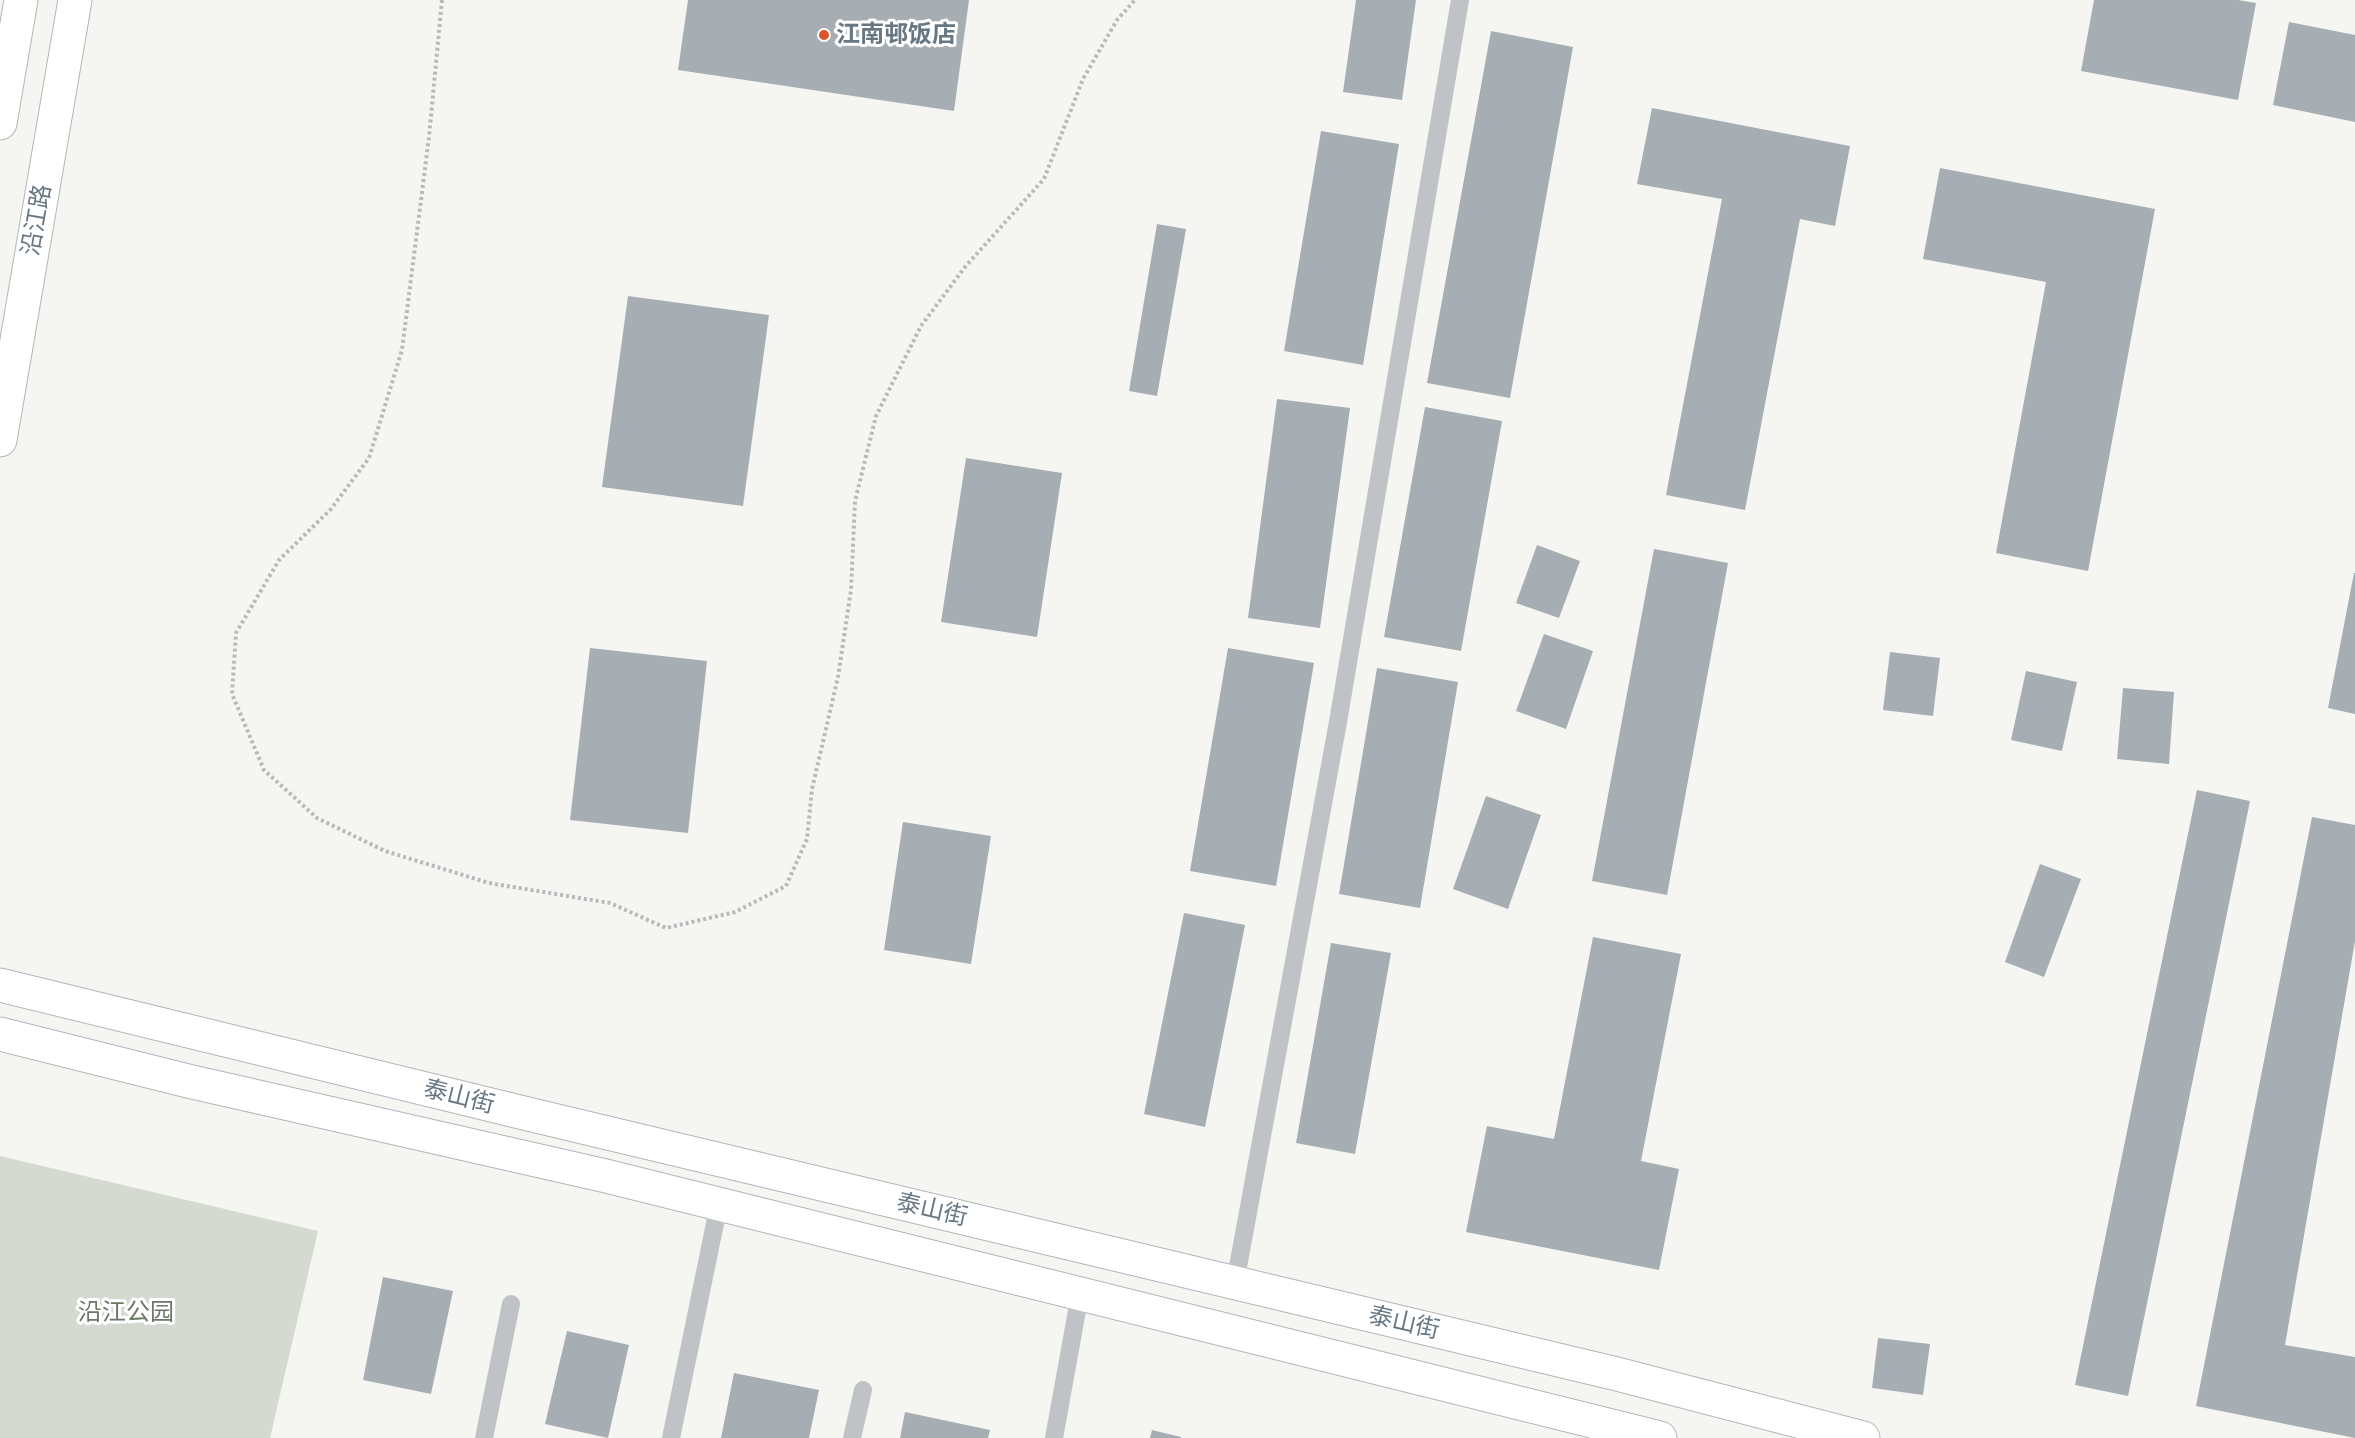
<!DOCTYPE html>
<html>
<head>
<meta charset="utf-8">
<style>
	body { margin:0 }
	canvas { display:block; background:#f5f5f2 }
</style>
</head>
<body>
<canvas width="2355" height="1438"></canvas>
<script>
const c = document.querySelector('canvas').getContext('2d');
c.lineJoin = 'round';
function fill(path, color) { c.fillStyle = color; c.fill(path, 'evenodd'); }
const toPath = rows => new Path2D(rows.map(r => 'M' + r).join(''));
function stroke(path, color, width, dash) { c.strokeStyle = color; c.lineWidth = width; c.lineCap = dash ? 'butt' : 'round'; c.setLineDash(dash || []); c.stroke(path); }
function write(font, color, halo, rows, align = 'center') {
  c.font = font + ' "Alegreya Sans","Noto Sans SC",sans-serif'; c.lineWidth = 6; c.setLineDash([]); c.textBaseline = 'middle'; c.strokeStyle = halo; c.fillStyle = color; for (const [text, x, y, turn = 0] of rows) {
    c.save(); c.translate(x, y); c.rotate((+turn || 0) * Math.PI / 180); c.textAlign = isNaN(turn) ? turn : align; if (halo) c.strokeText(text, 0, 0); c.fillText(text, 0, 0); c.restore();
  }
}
const green = toPath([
	[0,1156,318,1231,270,1438,0,1438]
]);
const building = toPath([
	[688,0,969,0,954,111,678,70],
	[1356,0,1416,0,1402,100,1343,92],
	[2094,0,2238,0,2256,3,2238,100,2081,71],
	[2289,22,2355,35,2355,122,2273,105],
	[1491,31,1573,47,1510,398,1427,383],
	[1652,108,1850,146,1835,226,1800,219,1745,510,1666,495,1722,199,1637,184],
	[1321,131,1399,144,1363,365,1284,351],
	[1940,168,2155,209,2088,571,1996,553,2046,282,1923,259],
	[1157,224,1186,229,1157,396,1129,391],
	[628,296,769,315,743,506,602,487],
	[1277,399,1350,408,1320,628,1248,618],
	[1425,407,1502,421,1461,651,1384,637],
	[966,458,1062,473,1037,637,941,622],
	[1537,545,1580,561,1559,618,1516,603],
	[1654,549,1728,563,1667,895,1592,881],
	[2354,573,2355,573,2355,714,2328,708],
	[1544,634,1593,651,1566,729,1516,711],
	[590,648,707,661,688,833,570,820],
	[1228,648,1314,663,1276,886,1190,871],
	[1890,652,1940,658,1933,716,1883,710],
	[1377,668,1458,682,1420,908,1339,894],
	[2026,671,2077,682,2062,751,2011,740],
	[2123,688,2174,692,2169,764,2117,759],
	[2197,790,2250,801,2128,1396,2075,1385],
	[1486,796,1541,815,1508,909,1453,889],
	[2312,817,2355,825,2355,941,2285,1345,2355,1357,2355,1438,2196,1406],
	[903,822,991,836,971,964,884,950],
	[2040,864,2081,879,2044,977,2005,962],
	[1184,913,1245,925,1205,1127,1144,1114],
	[1593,937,1681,954,1641,1161,1679,1169,1659,1270,1466,1232,1487,1126,1554,1139],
	[1331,943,1391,953,1355,1154,1296,1143],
	[383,1277,453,1291,431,1394,363,1380],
	[567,1331,629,1345,608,1438,545,1424],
	[1878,1338,1930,1344,1923,1395,1872,1388],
	[734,1373,819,1390,809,1438,721,1438],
	[905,1412,990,1430,988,1438,900,1438],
	[1152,1430,1181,1437,1181,1438,1150,1438]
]);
const path = toPath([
	[442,0,429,137,402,350,369,458,331,509,279,560,236,633,232,694,264,770,317,818,385,851,489,883,610,903,666,928,735,912,786,886,807,839,812,789,838,677,851,590,855,501,876,416,921,326,965,267,1044,179,1083,79,1117,20,1135,0]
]);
const lane = toPath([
	[1235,1283,1338,722,1460,0],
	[484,1438,511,1304],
	[671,1438,719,1204],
	[852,1438,863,1390],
	[1054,1438,1080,1294]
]);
const secondary = toPath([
	[0,123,21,0],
	[0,440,75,0],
	[0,985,528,1114,1617,1374,1863,1438],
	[0,1034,188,1081,606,1176,1660,1438]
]);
const markers = [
	[824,35,6,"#dc532c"]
];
const poiNames = [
	["江南邨饭店",836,35]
];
const streetNames = [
	["沿江路",37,220,-80],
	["泰山街",459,1097,14],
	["泰山街",932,1210,13],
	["泰山街",1404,1323,13]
];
const parkNames = [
	["沿江公园",126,1313]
];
fill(green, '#d5dad1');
fill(building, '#a6aeb3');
stroke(secondary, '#b1b7bb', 35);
stroke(path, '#b7babc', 4, [3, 3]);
stroke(lane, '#bfc3c6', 18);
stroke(secondary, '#fff', 33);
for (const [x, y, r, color] of markers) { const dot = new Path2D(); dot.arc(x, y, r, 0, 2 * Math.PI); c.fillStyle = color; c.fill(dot); stroke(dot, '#fff', 2); }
write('bold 24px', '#667682', '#fff', poiNames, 'left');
write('24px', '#667682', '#fff', streetNames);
write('24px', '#697964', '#fff', parkNames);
</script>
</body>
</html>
